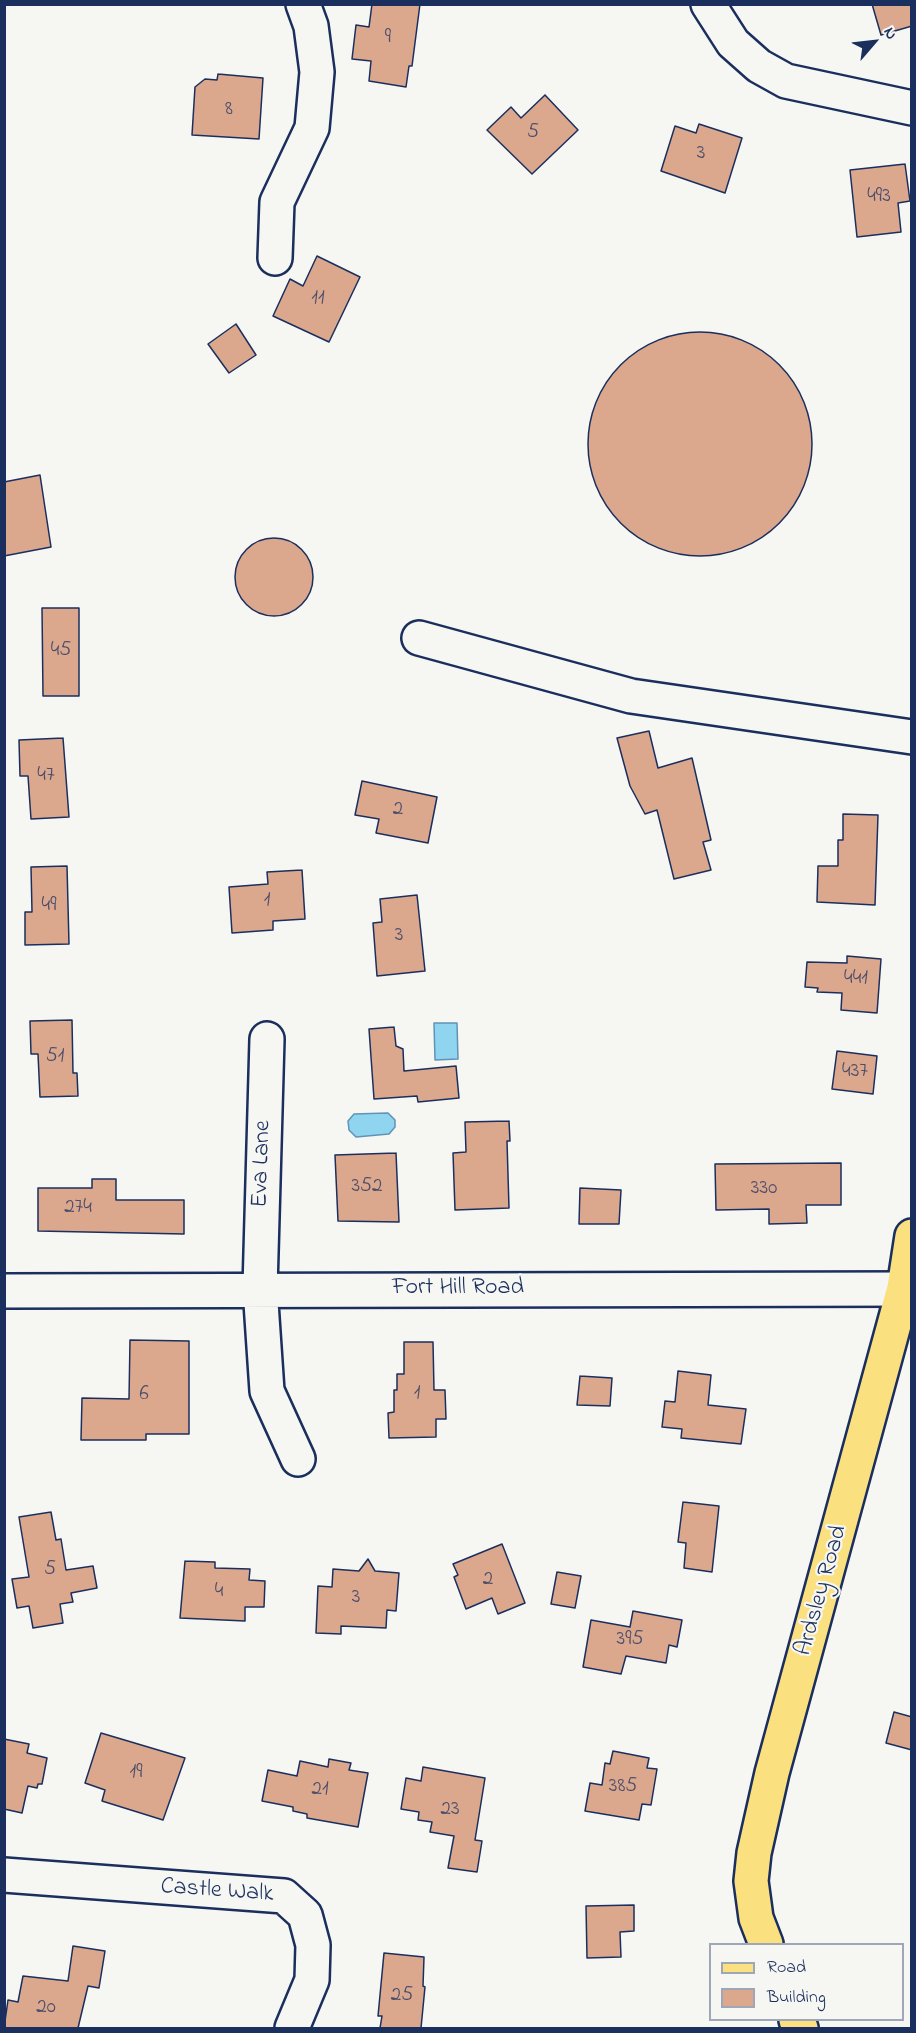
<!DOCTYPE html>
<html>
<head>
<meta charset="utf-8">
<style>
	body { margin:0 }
	#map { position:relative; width:916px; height:2033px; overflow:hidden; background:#f6f6f2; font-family:"Indie Flower",sans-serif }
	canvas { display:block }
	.frame { position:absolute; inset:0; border:6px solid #1b2f5e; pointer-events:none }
	.legend { position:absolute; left:709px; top:1943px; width:195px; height:78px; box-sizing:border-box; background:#f6f6f2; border:2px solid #9ea6b7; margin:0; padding:8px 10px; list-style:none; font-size:18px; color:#1b2f5e }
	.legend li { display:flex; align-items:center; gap:12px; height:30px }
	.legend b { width:30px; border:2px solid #9ea6b7 }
	.north { position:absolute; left:844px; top:12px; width:60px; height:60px; -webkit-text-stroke:4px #f6f6f2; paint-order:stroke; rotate:62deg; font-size:16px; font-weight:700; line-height:24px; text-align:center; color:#1b2f5e }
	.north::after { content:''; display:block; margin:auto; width:21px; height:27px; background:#1b2f5e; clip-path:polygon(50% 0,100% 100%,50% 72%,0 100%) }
</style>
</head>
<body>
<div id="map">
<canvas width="916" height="2033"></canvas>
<div class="frame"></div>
<ul class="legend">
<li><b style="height:8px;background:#fbe080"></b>Road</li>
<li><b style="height:16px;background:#dba88e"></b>Building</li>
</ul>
<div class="north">N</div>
</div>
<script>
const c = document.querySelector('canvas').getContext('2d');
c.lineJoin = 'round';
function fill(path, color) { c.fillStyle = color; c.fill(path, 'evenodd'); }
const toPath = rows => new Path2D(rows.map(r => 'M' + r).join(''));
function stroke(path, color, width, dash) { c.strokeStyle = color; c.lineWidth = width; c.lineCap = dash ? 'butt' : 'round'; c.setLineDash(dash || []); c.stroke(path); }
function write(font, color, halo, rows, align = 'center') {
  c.font = font + ' "Indie Flower",sans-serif'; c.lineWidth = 4.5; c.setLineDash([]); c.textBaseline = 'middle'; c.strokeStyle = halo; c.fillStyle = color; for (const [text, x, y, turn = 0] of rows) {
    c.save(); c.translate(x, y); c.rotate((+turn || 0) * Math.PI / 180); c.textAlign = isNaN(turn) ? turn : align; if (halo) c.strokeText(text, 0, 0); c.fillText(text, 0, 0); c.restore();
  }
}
const water = toPath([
	[434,1023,457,1023,458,1059,435,1060,434,1023],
	[388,1113,395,1120,395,1127,389,1134,356,1137,349,1130,348,1121,354,1114,388,1113]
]);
const building = toPath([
	[372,4,420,4,412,66,409,66,406,87,369,81,371,61,352,59,356,25,369,27,372,4],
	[872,4,912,4,912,26,881,35,872,4],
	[218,74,263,78,259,139,192,135,195,87,205,79,217,80,218,74],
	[545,95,578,130,532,174,487,130,511,107,521,118,545,95],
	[699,124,742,138,725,193,661,171,675,126,696,133,699,124],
	[905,164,910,201,898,203,901,232,857,237,850,170,905,164],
	[317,256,360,277,329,342,273,316,290,279,303,286,317,256],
	[236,324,256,355,229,373,208,344,236,324],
	'588 444a112 112 0 1 1 224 0a112 112 0 1 1-224 0Z',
	[40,475,51,547,4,556,4,482,40,475],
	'235 577a39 39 0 1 1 78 0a39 39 0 1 1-78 0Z',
	[42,608,79,608,79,696,43,696,42,608],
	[649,731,658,768,692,758,711,840,703,842,711,870,674,879,657,810,645,814,630,786,617,738,649,731],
	[63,738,69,817,31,819,28,776,20,776,19,740,63,738],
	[362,781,437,797,428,843,376,833,379,819,355,815,362,781],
	[843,814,878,815,875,905,817,902,818,866,838,866,838,840,843,840,843,814],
	[67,866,69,944,25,945,25,912,32,912,31,867,67,866],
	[302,870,305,919,273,921,273,930,232,933,229,887,268,884,267,872,302,870],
	[417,895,425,971,377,976,373,923,382,922,380,899,417,895],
	[847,956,881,959,877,1013,841,1010,842,993,817,992,818,988,805,987,807,962,847,963,847,956],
	[72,1020,73,1073,77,1073,78,1096,40,1097,38,1054,31,1054,30,1021,72,1020],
	[394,1027,396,1046,403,1049,404,1071,456,1066,459,1098,418,1102,417,1096,374,1099,369,1029,394,1027],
	[837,1051,877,1056,873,1094,832,1089,837,1051],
	[509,1121,510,1141,507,1141,509,1208,455,1210,453,1153,466,1152,465,1122,509,1121],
	[396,1153,399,1222,338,1221,335,1155,396,1153],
	[841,1163,841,1205,806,1205,807,1223,769,1224,769,1209,716,1210,715,1164,841,1163],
	[92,1179,116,1179,116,1200,184,1200,184,1234,38,1231,38,1188,92,1188,92,1179],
	[580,1188,621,1190,619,1224,579,1224,580,1188],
	[130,1340,189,1341,189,1434,146,1434,146,1440,81,1440,82,1398,129,1399,130,1340],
	[404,1342,433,1342,434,1390,445,1390,446,1419,436,1419,436,1437,389,1438,388,1413,394,1412,394,1390,397,1390,397,1374,404,1374,404,1342],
	[678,1371,711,1375,708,1405,746,1409,741,1444,681,1438,682,1429,662,1427,665,1401,675,1402,678,1371],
	[580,1376,612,1378,610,1406,577,1405,580,1376],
	[683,1502,719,1506,712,1572,684,1568,686,1543,678,1542,683,1502],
	[51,1512,56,1540,61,1539,66,1570,93,1566,97,1588,71,1593,73,1602,60,1604,63,1623,33,1628,29,1606,17,1608,12,1579,29,1577,19,1517,51,1512],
	[502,1544,525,1603,498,1614,492,1598,466,1609,454,1577,458,1575,453,1564,502,1544],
	[368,1559,375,1571,399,1573,396,1611,387,1610,386,1628,341,1626,341,1634,316,1633,318,1586,332,1587,333,1569,359,1571,368,1559],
	[185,1561,215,1562,215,1568,250,1569,249,1580,265,1581,264,1607,245,1607,245,1621,180,1618,185,1561],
	[557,1572,581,1576,575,1608,551,1604,557,1572],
	[633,1611,682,1620,677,1647,669,1645,666,1663,626,1656,621,1674,583,1667,591,1620,630,1627,633,1611],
	[894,1712,912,1717,912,1750,886,1743,894,1712],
	[101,1733,185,1758,163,1820,102,1801,105,1790,85,1783,101,1733],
	[4,1739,29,1744,27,1753,47,1758,42,1784,38,1784,37,1788,28,1786,22,1813,4,1809,4,1739],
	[613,1751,649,1758,647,1768,657,1769,651,1805,642,1804,639,1820,585,1811,590,1783,602,1785,605,1763,610,1764,613,1751],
	[329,1759,351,1763,349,1770,368,1773,358,1827,307,1818,307,1814,293,1811,293,1807,262,1801,268,1770,297,1776,300,1761,328,1767,329,1759],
	[423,1767,485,1778,475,1840,482,1841,477,1872,448,1868,454,1836,430,1832,432,1822,418,1820,419,1812,401,1809,406,1778,421,1781,423,1767],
	[634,1905,634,1931,620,1932,621,1957,587,1958,586,1906,634,1905],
	[73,1946,105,1951,99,1988,88,1986,78,2028,4,2028,8,2000,18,2002,23,1976,68,1981,73,1946],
	[384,1953,424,1957,423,1986,425,1987,421,2028,380,2028,382,2016,378,2016,384,1953]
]);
const minor = toPath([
	[708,4,733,43,759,66,786,81,912,108],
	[275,258,277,202,312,128,317,72,311,26,303,4],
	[419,638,631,696,912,737],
	[267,1039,260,1288,267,1391,298,1459],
	[4,1291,912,1289],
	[4,1875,284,1896,305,1915,313,1945,312,1980,292,2028]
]);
const major = toPath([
	[766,1944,756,1918,751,1881,754,1853,772,1773,904,1288,912,1236],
	[796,2020,801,2028]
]);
const numberNames = [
	["9",388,39],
	["8",229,111],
	["5",533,134],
	["3",701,155],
	["493",879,198],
	["11",318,300],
	["45",61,652],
	["47",46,777],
	["2",398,811],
	["1",267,902],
	["49",49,907],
	["3",399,937],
	["441",856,980],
	["51",55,1058],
	["437",855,1073],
	["352",367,1188],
	["330",764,1190],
	["274",78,1209],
	["1",417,1395],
	["6",144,1396],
	["5",50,1571],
	["2",488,1581],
	["4",219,1593],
	["3",356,1599],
	["395",630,1641],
	["19",136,1774],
	["385",623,1788],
	["21",320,1791],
	["23",450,1811],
	["25",402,1997],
	["20",46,2009]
];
const streetNames = [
	["Eva Lane",263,1164,-88],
	["Fort Hill Road",458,1289],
	["Ardsley Road",823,1591,-74],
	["Castle Walk",217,1892,4]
];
fill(water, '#8fd5f0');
stroke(water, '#6193b6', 1.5);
fill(building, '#dba88e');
stroke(building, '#1b2f5e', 1.5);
stroke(minor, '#1b2f5e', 38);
stroke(major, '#1b2f5e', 38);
stroke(minor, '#f6f6f2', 33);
stroke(major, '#fbe080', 33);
write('21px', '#4b4d6a', null, numberNames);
write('24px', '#1b2f5e', '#f6f6f2', streetNames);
</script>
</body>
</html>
